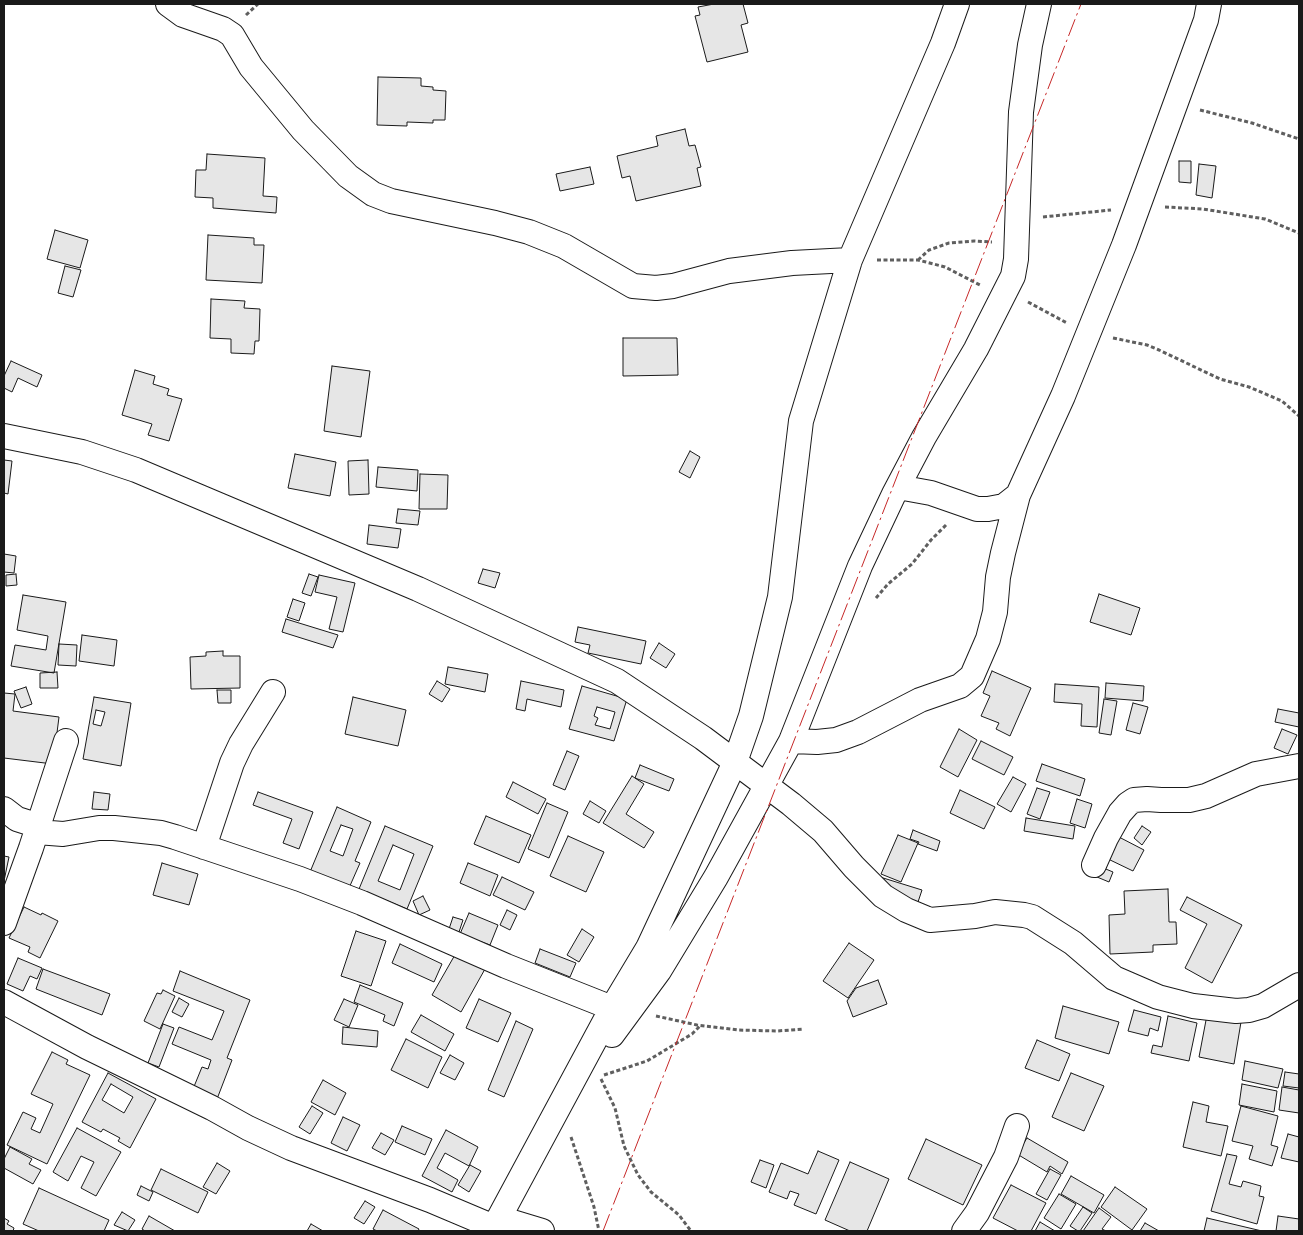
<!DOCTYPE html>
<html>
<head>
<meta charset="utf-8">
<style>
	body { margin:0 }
	#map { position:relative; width:1303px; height:1235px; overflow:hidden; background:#fff; font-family:Cabin,sans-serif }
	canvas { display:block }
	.frame { position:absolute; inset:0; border:5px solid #1a1a1a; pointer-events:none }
</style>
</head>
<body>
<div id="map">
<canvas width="1303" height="1235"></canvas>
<div class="frame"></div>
</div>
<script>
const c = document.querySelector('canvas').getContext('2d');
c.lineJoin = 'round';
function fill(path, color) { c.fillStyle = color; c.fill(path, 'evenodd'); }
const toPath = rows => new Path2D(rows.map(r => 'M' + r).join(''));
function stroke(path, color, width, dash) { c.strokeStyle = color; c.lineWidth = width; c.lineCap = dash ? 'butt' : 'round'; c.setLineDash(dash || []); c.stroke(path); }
const building = toPath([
	[714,4,743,4,748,23,741,25,748,52,707,62,695,16,700,15,698,7,714,4],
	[378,77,421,78,421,86,433,87,433,90,446,91,445,120,433,120,433,123,407,122,407,126,377,125,378,77],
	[685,129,689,146,695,145,701,167,697,168,701,186,636,201,630,176,622,178,617,156,658,146,656,136,685,129],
	[207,154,265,158,263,196,277,197,276,213,213,208,213,198,195,197,196,170,206,170,207,154],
	[1179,161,1191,161,1191,183,1179,182,1179,161],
	[1199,164,1216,166,1212,198,1196,195,1199,164],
	[590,167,594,184,560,191,556,174,590,167],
	[55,230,88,240,80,268,47,259,55,230],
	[208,235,254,238,254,245,264,245,262,283,206,280,208,235],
	[65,266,81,270,73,297,58,293,65,266],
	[211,299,245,301,244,308,260,309,259,341,255,341,254,354,231,353,231,339,210,338,211,299],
	[623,338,677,338,678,375,623,376,623,338],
	[11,361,42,375,37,387,18,378,12,392,4,388,4,376,11,361],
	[332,366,370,371,361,437,324,431,332,366],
	[135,370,155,376,153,384,169,389,167,395,182,399,169,441,148,435,152,424,122,415,135,370],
	[690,451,700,457,690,478,679,472,690,451],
	[295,454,336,462,330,496,288,488,295,454],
	[4,460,12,461,8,494,4,493,4,460],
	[368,460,369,494,349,495,348,461,368,460],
	[378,467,418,470,417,491,376,487,378,467],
	[420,474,448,475,447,509,419,509,420,474],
	[398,509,420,511,418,525,396,523,398,509],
	[369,525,401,529,398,548,367,544,369,525],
	[4,554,16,556,14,573,4,572,4,554],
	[483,569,500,573,495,588,478,583,483,569],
	[16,574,17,585,6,586,6,575,16,574],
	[309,574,318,577,311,596,302,593,309,574],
	[319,575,355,583,343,632,329,629,337,597,315,592,319,575],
	[1099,594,1140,608,1131,635,1090,622,1099,594],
	[23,595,66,602,54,673,11,666,15,645,46,650,48,636,17,630,23,595],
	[293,599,305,603,299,621,287,617,293,599],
	[286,619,338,635,333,648,282,632,286,619],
	[578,627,646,641,641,664,588,653,590,645,575,642,578,627],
	[82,635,117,640,114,666,79,661,82,635],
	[659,643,675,654,666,668,650,658,659,643],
	[59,644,77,645,76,666,58,665,59,644],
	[223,651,223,656,240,656,240,688,191,689,190,657,206,656,206,652,223,651],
	[448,667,488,674,485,692,445,684,448,667],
	[992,671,1031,688,1010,736,996,729,999,723,981,716,990,696,983,693,992,671],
	[57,672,58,688,40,688,40,673,57,672],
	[437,681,450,689,442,702,429,694,437,681],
	[521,681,564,690,561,707,527,699,525,711,516,709,521,681],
	[1106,683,1144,686,1143,701,1105,698,1106,683],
	[1055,684,1099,687,1097,727,1081,726,1082,704,1054,702,1055,684],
	[582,686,627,699,614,741,569,729,582,686],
	[597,707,615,712,610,729,595,725,598,718,594,716,597,707],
	[26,687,32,704,21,708,14,691,26,687],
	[217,690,231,690,231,703,218,703,217,690],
	[4,693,15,694,13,711,59,717,53,764,4,758,4,693],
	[94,697,131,703,121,766,83,759,94,697],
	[96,710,105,712,101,726,93,724,96,710],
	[353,697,406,710,398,746,345,734,353,697],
	[1104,699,1117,701,1111,735,1099,733,1104,699],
	[1133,703,1148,707,1140,734,1126,730,1133,703],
	[1278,709,1299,713,1299,727,1275,722,1278,709],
	[959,729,977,740,958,777,940,767,959,729],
	[1282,729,1297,735,1288,754,1274,748,1282,729],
	[981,741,1013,757,1004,775,972,759,981,741],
	[567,751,579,756,565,790,553,785,567,751],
	[1042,764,1085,779,1080,796,1036,781,1042,764],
	[640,765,674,779,669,791,635,778,640,765],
	[632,776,644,784,626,814,654,832,644,848,603,823,632,776],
	[1013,777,1026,784,1011,812,997,804,1013,777],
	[513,782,546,799,538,814,506,797,513,782],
	[1037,788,1050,792,1040,819,1027,814,1037,788],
	[960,790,995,807,984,829,950,813,960,790],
	[94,792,110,794,108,810,92,809,94,792],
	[258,792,313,812,299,849,283,843,292,819,253,805,258,792],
	[1077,799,1092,804,1085,828,1070,823,1077,799],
	[590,801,606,811,599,823,583,814,590,801],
	[547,803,568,812,549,858,528,849,547,803],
	[337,807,371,822,355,861,360,863,349,888,310,872,337,807],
	[341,825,353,829,343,856,330,851,341,825],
	[486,816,531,835,519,863,474,844,486,816],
	[1026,818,1075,826,1073,839,1024,831,1026,818],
	[385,826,433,846,407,909,359,889,385,826],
	[393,845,414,854,400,890,378,881,393,845],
	[1142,826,1151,832,1142,845,1134,838,1142,826],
	[913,830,940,841,937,851,918,844,919,842,910,839,913,830],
	[898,835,918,843,901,882,881,874,898,835],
	[568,836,604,852,586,892,550,876,568,836],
	[1117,836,1144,850,1133,871,1106,858,1117,836],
	[4,856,9,857,4,881,4,856],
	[162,863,198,874,189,905,153,895,162,863],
	[468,863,498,875,490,896,460,883,468,863],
	[1101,867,1113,872,1109,882,1097,877,1101,867],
	[502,877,534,892,525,910,493,895,502,877],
	[880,877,922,890,918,902,877,889,880,877],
	[1168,889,1169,922,1176,922,1177,944,1153,945,1153,952,1110,954,1109,915,1125,914,1124,891,1168,889],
	[423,896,430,910,419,915,413,901,423,896],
	[1187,897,1242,925,1212,983,1185,968,1207,924,1180,910,1187,897],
	[24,907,41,915,42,913,58,921,40,958,28,952,30,947,9,938,24,907],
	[507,910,517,915,510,930,500,925,507,910],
	[469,913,498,925,490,945,460,934,469,913],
	[453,917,463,920,459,932,449,929,453,917],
	[582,929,594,937,579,962,567,955,582,929],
	[356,931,386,941,371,986,341,976,356,931],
	[849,943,874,960,848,998,823,981,849,943],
	[400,944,442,964,434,982,392,963,400,944],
	[540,949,576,963,570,977,535,963,540,949],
	[456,953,485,969,461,1012,432,995,456,953],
	[18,958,42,968,37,979,30,976,23,991,7,984,18,958],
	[43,969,110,994,102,1015,36,989,43,969],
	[180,971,250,1000,227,1058,232,1060,217,1099,193,1089,202,1067,208,1069,211,1060,172,1044,179,1027,212,1040,224,1011,173,991,180,971],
	[878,980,887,1004,853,1017,847,1001,856,988,878,980],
	[360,985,403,1003,394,1026,383,1021,385,1015,354,1002,360,985],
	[163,990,175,996,160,1029,144,1021,157,993,161,994,163,990],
	[179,998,189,1004,182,1017,172,1012,179,998],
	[344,999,358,1005,349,1027,334,1020,344,999],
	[479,999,511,1013,498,1042,466,1028,479,999],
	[1063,1006,1119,1022,1109,1054,1055,1038,1063,1006],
	[1134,1010,1161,1017,1158,1031,1150,1028,1148,1036,1128,1031,1134,1010],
	[421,1015,454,1034,445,1051,411,1032,421,1015],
	[1207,1015,1241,1022,1234,1064,1199,1057,1207,1015],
	[1168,1016,1197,1023,1189,1061,1151,1053,1153,1045,1162,1047,1168,1016],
	[516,1021,533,1029,504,1097,488,1090,516,1021],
	[163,1024,174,1028,159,1067,148,1063,163,1024],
	[343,1027,378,1031,377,1047,342,1044,343,1027],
	[406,1039,442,1057,428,1088,391,1070,406,1039],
	[1037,1040,1070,1054,1059,1081,1025,1068,1037,1040],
	[52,1052,68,1060,66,1064,90,1075,47,1164,7,1145,23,1112,36,1118,31,1129,40,1133,53,1104,31,1094,52,1052],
	[450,1055,464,1063,455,1080,440,1073,450,1055],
	[1245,1061,1283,1069,1278,1088,1242,1080,1245,1061],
	[1285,1072,1299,1074,1299,1088,1283,1086,1285,1072],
	[108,1073,156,1099,130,1148,118,1141,120,1138,103,1129,101,1132,82,1122,108,1073],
	[111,1084,133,1097,124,1113,102,1100,111,1084],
	[1071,1073,1104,1086,1084,1131,1052,1117,1071,1073],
	[323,1080,346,1093,335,1115,311,1102,323,1080],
	[1242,1084,1277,1091,1274,1112,1239,1105,1242,1084],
	[1282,1087,1299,1090,1299,1113,1279,1110,1282,1087],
	[1193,1102,1209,1106,1206,1122,1228,1126,1221,1156,1183,1147,1193,1102],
	[312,1106,323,1113,310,1134,299,1127,312,1106],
	[1241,1106,1278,1116,1271,1145,1278,1147,1272,1166,1249,1159,1253,1146,1232,1141,1241,1106],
	[343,1117,360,1125,347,1151,331,1143,343,1117],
	[402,1126,432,1139,425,1155,395,1142,402,1126],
	[77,1128,121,1152,96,1196,81,1188,94,1162,81,1156,68,1181,53,1172,77,1128],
	[446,1130,478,1147,469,1166,445,1153,437,1168,458,1180,452,1192,422,1176,446,1130],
	[381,1133,394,1140,385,1155,372,1148,381,1133],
	[1288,1134,1299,1137,1299,1162,1281,1158,1288,1134],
	[1027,1138,1068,1162,1062,1174,1050,1166,1047,1172,1017,1154,1027,1138],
	[926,1139,982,1165,963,1205,908,1179,926,1139],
	[10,1147,32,1159,29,1164,41,1170,33,1184,4,1168,4,1159,10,1147],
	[818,1151,839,1160,816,1214,794,1205,799,1194,790,1191,787,1199,769,1192,781,1163,808,1174,818,1151],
	[1227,1154,1237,1156,1229,1184,1241,1187,1243,1181,1261,1186,1259,1196,1264,1197,1257,1224,1211,1211,1227,1154],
	[760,1160,774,1165,766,1188,751,1182,760,1160],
	[850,1162,889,1179,867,1231,850,1231,825,1220,850,1162],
	[217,1163,230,1171,216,1194,203,1187,217,1163],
	[470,1165,481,1171,469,1192,458,1185,470,1165],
	[161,1169,208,1192,198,1213,151,1190,161,1169],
	[1050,1169,1061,1175,1047,1200,1036,1194,1050,1169],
	[1071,1176,1104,1195,1094,1213,1061,1194,1071,1176],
	[1011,1185,1046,1203,1031,1231,1018,1231,993,1218,1011,1185],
	[141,1186,153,1192,149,1201,137,1195,141,1186],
	[1115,1187,1147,1209,1132,1230,1101,1207,1115,1187],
	[39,1188,109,1220,104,1231,39,1231,23,1224,39,1188],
	[1059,1194,1076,1204,1061,1229,1044,1218,1059,1194],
	[365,1201,375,1207,364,1224,354,1218,365,1201],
	[1083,1207,1092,1213,1080,1231,1078,1231,1070,1226,1083,1207],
	[1099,1208,1111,1217,1102,1229,1106,1231,1083,1231,1099,1208],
	[383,1210,419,1229,418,1231,377,1231,373,1229,383,1210],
	[122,1212,135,1220,128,1231,114,1225,122,1212],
	[149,1216,175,1231,145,1231,142,1229,149,1216],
	[1278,1216,1299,1219,1299,1231,1276,1231,1278,1216],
	[4,1218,9,1221,7,1224,14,1228,13,1231,4,1231,4,1218],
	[1207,1218,1262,1231,1204,1231,1207,1218],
	[1040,1222,1055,1231,1035,1231,1040,1222],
	[1145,1223,1159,1231,1140,1231,1145,1223],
	[311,1224,323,1231,307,1231,311,1224]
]);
const path = toPath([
	[246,15,258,4],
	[1200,110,1252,123,1299,139],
	[1165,207,1203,209,1265,219,1299,233],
	[1043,217,1111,210],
	[877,260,918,260,926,262,945,267,980,285],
	[918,260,929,250,949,243,974,241,992,242],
	[1028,302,1067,323],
	[1113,338,1147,345,1159,350,1220,379,1249,387,1282,401,1299,416],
	[876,598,888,584,912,564,931,540,947,524],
	[656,1016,697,1025,738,1030,777,1031,804,1029],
	[604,1075,647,1061,692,1034,700,1026],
	[601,1079,615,1108,624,1146,638,1175,651,1192,679,1215,691,1231],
	[571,1137,594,1207,599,1231]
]);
const street = toPath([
	[168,4,183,15,223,29,232,35,251,67,303,130,348,176,373,194,391,201,495,223,529,232,564,246,633,286,656,288,673,286,729,271,792,263,850,260],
	[4,436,82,452,136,470,418,589,617,681,703,738,791,804,823,831,854,867,883,896,906,910,930,920,975,916,995,912,1024,915,1032,917,1073,943,1114,978,1158,997,1193,1006,1236,1011,1249,1010,1263,1006,1299,985],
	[898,487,931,493,977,509,988,509,1004,506,1018,495,1063,396,1124,245,1206,20,1209,4],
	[791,741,817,742,836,740,858,732,920,700,960,686,972,676,988,639,995,612,998,577,1003,553,1018,495],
	[4,809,17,819,39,826],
	[37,832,63,834,99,828,114,828,161,833,175,837,300,879,362,903,506,966,612,1008],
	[204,847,232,763,241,744,273,692],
	[1094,865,1106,838,1120,813,1128,804,1134,800,1147,799,1161,800,1189,800,1206,796,1256,774,1299,766],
	[4,923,31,848,66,741],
	[4,1002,87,1047,212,1108,248,1128,291,1148,430,1200,494,1227],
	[612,1035,659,971,716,877,791,741,860,566,894,494,924,437,976,349,1013,276,1016,259,1021,112,1030,45,1039,4],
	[499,1218,542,1231],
	[492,1231,612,1008,648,948,735,762,751,716,780,597,801,421,850,260,943,43,957,4],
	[964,1231,977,1213,1006,1157,1017,1126]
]);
const power = toPath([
	[603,1231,1081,4]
]);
fill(building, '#e6e6e6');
stroke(building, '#1a1a1a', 1);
stroke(street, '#1a1a1a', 26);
stroke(path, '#5f5f5f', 3, [4, 2.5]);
stroke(street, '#fff', 24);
stroke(power, '#c62828', 1, [18, 4, 2.5, 4]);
</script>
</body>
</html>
